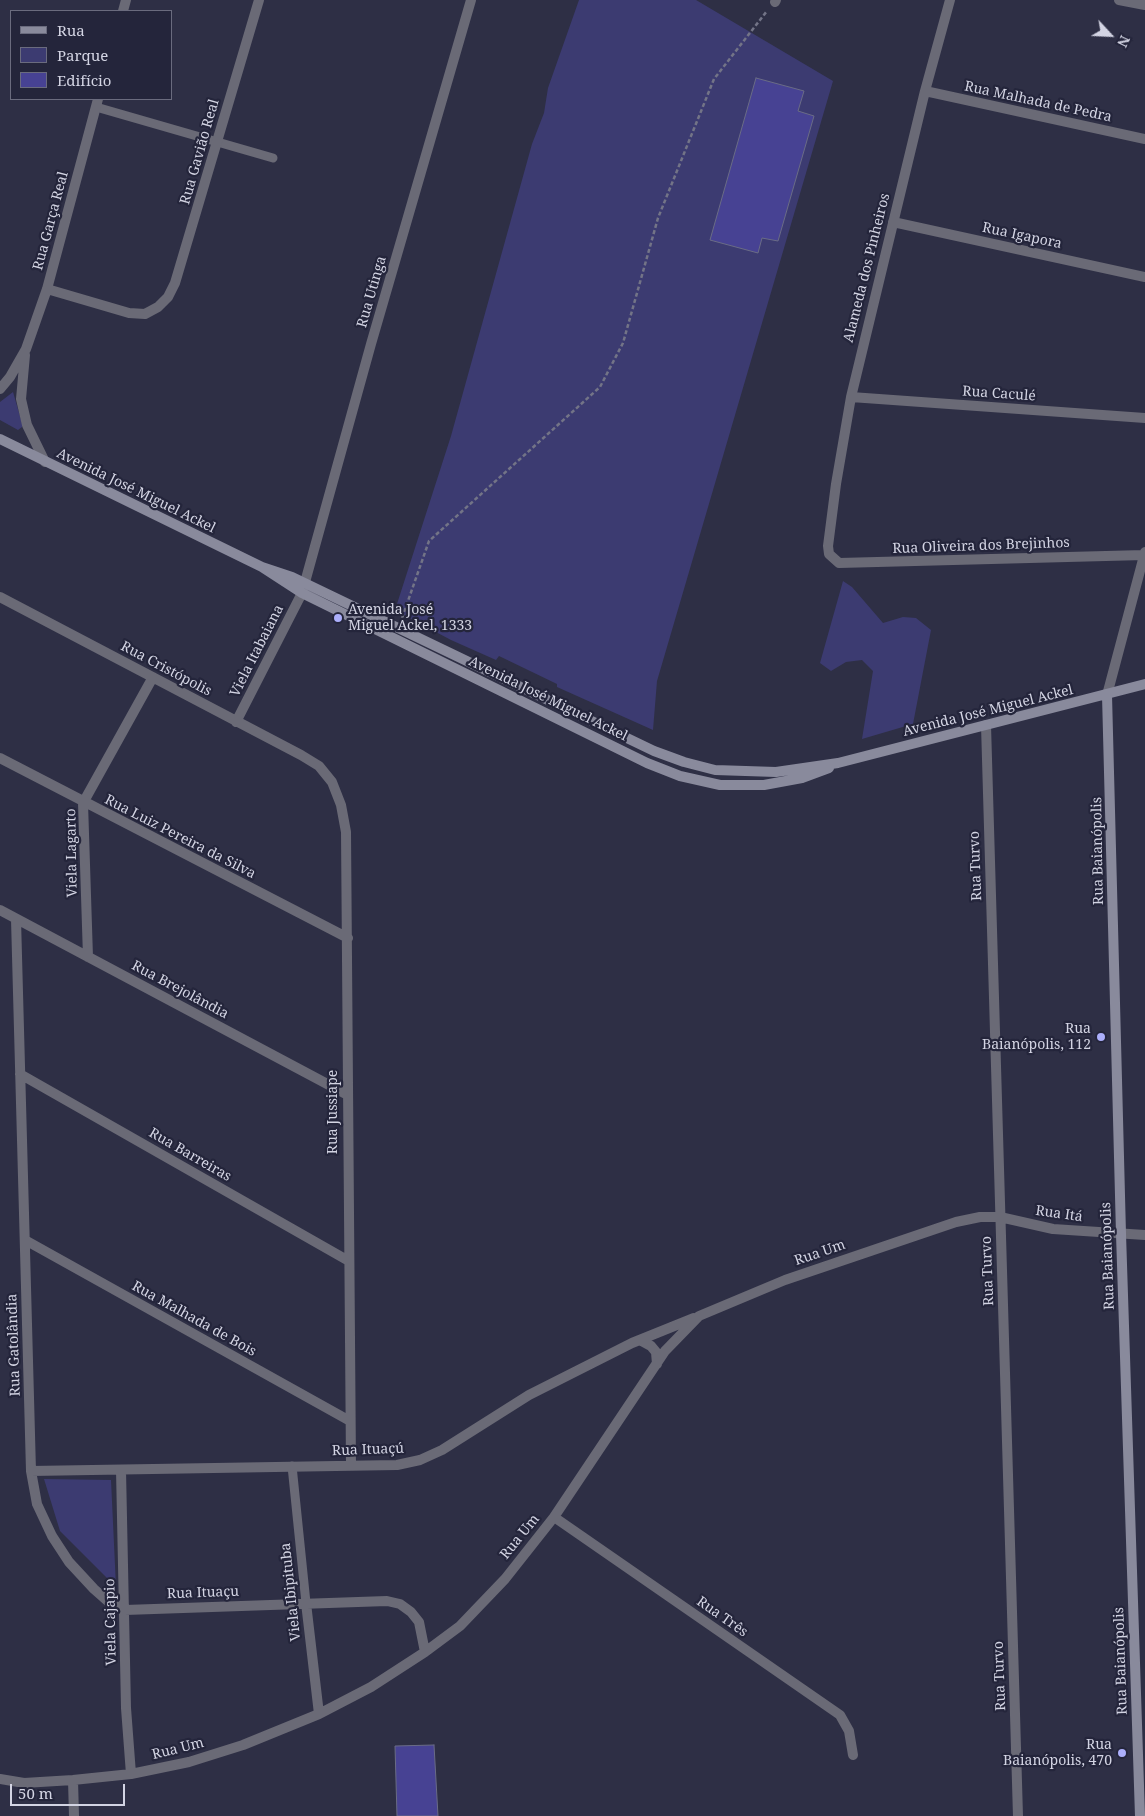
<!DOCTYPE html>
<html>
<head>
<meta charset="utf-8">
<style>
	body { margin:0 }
	#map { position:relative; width:1145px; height:1816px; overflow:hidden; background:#2e2f45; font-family:"Noto Serif",serif }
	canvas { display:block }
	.legend { position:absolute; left:10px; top:10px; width:162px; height:90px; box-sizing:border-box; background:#24253b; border:1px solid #6a6b7e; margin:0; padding:6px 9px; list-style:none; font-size:15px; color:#d3d4e3 }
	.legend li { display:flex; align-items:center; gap:10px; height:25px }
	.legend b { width:25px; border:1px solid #6a6b7e }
	.north { position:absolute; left:1085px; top:10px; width:50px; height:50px; -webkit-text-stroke:4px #24253b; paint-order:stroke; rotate:115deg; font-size:14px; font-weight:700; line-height:20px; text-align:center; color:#d3d4e3 }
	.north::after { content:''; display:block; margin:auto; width:18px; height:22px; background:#d3d4e3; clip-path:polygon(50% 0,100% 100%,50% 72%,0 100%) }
	.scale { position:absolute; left:10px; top:1784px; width:115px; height:22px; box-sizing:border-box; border:2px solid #d3d4e3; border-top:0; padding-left:6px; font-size:15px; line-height:18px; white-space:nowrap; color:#d3d4e3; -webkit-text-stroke:4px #24253b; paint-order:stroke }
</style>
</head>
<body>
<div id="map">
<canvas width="1145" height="1816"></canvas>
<ul class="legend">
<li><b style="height:6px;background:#898a9c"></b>Rua</li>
<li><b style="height:14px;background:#3c3b71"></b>Parque</li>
<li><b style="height:14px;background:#474293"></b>Edifício</li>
</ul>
<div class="north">N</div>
<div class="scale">50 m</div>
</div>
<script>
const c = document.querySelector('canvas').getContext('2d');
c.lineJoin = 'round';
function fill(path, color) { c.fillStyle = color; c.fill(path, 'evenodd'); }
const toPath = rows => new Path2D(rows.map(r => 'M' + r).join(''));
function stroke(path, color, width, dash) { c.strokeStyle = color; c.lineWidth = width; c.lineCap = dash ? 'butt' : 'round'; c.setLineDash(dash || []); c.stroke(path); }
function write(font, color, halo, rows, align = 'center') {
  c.font = font + ' "Noto Serif",serif'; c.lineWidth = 4.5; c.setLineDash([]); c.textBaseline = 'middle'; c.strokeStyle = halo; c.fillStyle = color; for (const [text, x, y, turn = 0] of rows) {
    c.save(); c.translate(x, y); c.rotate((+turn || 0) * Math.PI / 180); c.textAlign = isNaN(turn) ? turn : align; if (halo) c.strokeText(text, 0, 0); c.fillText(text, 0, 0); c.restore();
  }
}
const green = toPath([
	[579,0,696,0,833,81,657,681,653,730,557,687,557,684,499,656,496,660,451,640,400,613,402,610,396,607,451,436,532,144,544,113,548,88],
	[13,392,22,423,22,427,18,430,0,420,0,402],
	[843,581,852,587,883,623,903,617,916,618,931,630,913,724,862,739,873,671,862,660,846,662,831,671,820,663],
	[44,1479,111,1480,116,1587,60,1531]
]);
const building = toPath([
	[756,78,804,91,798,111,814,116,778,241,762,238,758,253,710,240,756,78],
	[434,1745,438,1816,397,1816,395,1746,434,1745]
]);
const path = toPath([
	[402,618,429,541,600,387,623,343,658,218,714,79,767,11]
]);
const lane = toPath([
	[96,107,273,158],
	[292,1466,306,1603]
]);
const street = toPath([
	[950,0,925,91,851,397,836,484,828,546,829,554,839,563,1144,555],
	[1119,0,1145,5],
	[775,2,776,0],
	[123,11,126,0],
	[925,91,1145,139],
	[893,222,1145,277],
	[47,289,129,313,145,314,158,307,168,297,175,283,259,0],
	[25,355,21,399,27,425,45,462],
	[0,389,10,377,26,349,47,289,98,99],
	[851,397,1145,418],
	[0,597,301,755,319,766,332,782,341,805,346,832,351,1465],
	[1107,695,1145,552],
	[236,722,302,593,371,344,471,0],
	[986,725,1018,1816],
	[0,758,348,938],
	[0,910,346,1094],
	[16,919,31,1471,37,1504,52,1536,69,1562,94,1589,111,1604,125,1610,387,1601,400,1604,411,1612,419,1622,425,1652],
	[88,957,83,803,153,677],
	[20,1074,347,1260],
	[25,1240,350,1421],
	[640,1340,651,1346,656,1352,657,1364],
	[121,1470,126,1708,131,1774],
	[31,1471,397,1465,420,1460,442,1450,529,1395,632,1343,694,1318],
	[554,1517,840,1715,849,1731,853,1755],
	[306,1603,319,1714],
	[0,1779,24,1783,73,1780,131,1774,189,1762,243,1745,319,1714,371,1687,425,1652,460,1626,505,1579,554,1517,665,1351,699,1316,785,1280,956,1222,980,1217,1000,1217,1053,1229,1145,1235],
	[73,1780,74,1816]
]);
const secondary = toPath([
	[0,439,262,567,302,593,647,763,680,776,720,785,764,785,802,778,829,768],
	[262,567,292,577,654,751,684,762,715,770,776,772,838,763,1145,684],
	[1107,695,1121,1234,1140,1816]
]);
const markers = [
	[338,618,5,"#acaffb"],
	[1101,1037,5,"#acaffb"],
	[1122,1753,5,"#acaffb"]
];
const streetNames = [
	["Rua Malhada de Pedra",1038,102,12],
	["Rua Gavião Real",200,152,-74],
	["Rua Garça Real",51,221,-75],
	["Rua Igapora",1022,236,12],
	["Alameda dos Pinheiros",867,268,-76],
	["Rua Utinga",372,292,-74],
	["Rua Caculé",999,394,4],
	["Avenida José Miguel Ackel",136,491,26],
	["Rua Oliveira dos Brejinhos",981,546,-2],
	["Viela Itabaiana",257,651,-63],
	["Rua Cristópolis",166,669,28],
	["Avenida José Miguel Ackel",548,699,26],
	["Avenida José Miguel Ackel",988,711,-14],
	["Rua Luiz Pereira da Silva",180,837,27],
	["Rua Baianópolis",1098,851,-91],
	["Viela Lagarto",72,853,-91],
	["Rua Turvo",976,866,-92],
	["Rua Brejolândia",180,990,28],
	["Rua Jussiape",333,1112,-90],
	["Rua Barreiras",190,1155,30],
	["Rua Itá",1059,1214,8],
	["Rua Um",820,1253,-19],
	["Rua Baianópolis",1108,1256,-92],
	["Rua Turvo",988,1271,-92],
	["Rua Malhada de Bois",194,1319,29],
	["Rua Gatolândia",14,1345,-92],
	["Rua Ituaçú",368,1450,-2],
	["Rua Um",520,1537,-51],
	["Viela Ibipituba",291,1592,-96],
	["Rua Ituaçu",203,1593,-2],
	["Rua Três",722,1617,35],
	["Viela Cajapio",111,1622,-91],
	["Rua Baianópolis",1121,1661,-92],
	["Rua Turvo",1000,1676,-92],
	["Rua Um",178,1749,-14]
];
const poiNames = [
	["Avenida José",348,610,"left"],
	["Miguel Ackel, 1333",348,626,"left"],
	["Rua",1091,1029],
	["Baianópolis, 112",1091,1045],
	["Rua",1112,1745],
	["Baianópolis, 470",1112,1761]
];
fill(green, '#3c3b71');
fill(building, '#474293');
stroke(building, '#6a6c86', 1);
stroke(path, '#737487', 2.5, [4, 2.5]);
stroke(lane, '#6a6a76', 9);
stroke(street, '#6a6a76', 10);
stroke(secondary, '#898a9c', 10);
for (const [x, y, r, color] of markers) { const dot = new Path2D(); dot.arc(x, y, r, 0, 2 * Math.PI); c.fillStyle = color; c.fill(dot); stroke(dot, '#24253b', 2); }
write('14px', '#d3d4e3', '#24253b', streetNames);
write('14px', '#d3d4e3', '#24253b', poiNames, 'right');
</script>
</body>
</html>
